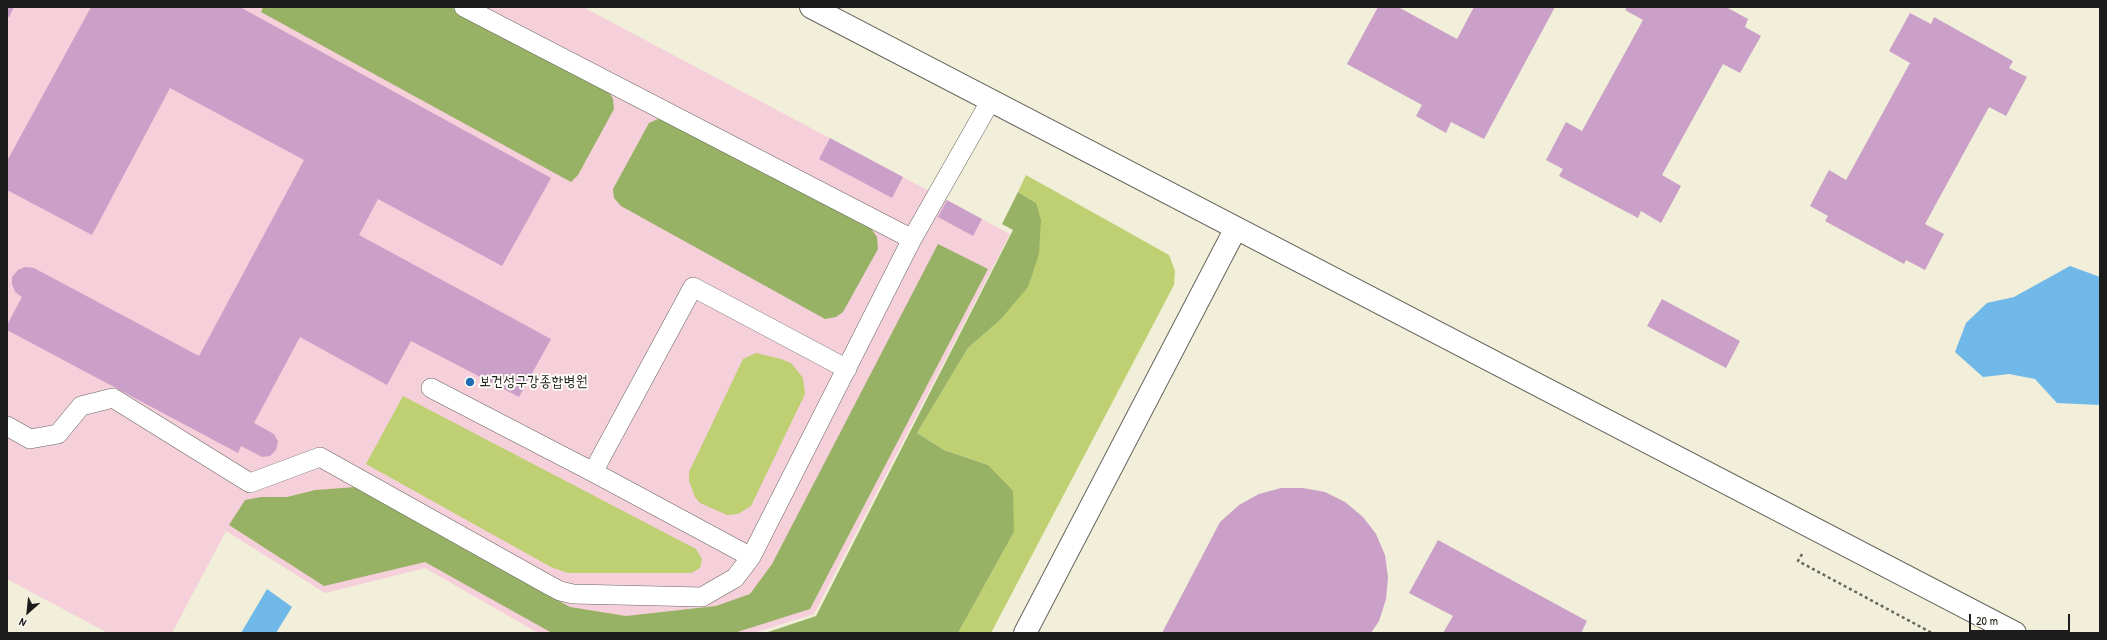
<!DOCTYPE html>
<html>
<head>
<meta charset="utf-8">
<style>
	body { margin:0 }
	#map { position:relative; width:2107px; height:640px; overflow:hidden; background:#f1eed9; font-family:"Patrick Hand",sans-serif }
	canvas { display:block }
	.frame { position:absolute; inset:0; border:8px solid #1c1c1c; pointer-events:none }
	.north { position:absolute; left:8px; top:592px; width:40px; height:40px; -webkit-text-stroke:3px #fdfcf7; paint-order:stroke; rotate:207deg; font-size:11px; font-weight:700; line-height:16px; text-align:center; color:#1c1c1c }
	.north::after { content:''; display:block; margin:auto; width:14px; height:18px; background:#1c1c1c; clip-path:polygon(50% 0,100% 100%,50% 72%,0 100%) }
	.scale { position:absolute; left:1969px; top:614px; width:101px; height:18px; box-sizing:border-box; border:2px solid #1c1c1c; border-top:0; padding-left:5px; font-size:12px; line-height:14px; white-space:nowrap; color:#1c1c1c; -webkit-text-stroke:3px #fdfcf7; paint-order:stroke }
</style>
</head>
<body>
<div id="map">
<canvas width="2107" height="640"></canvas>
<div class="frame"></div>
<div class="north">N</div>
<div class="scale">20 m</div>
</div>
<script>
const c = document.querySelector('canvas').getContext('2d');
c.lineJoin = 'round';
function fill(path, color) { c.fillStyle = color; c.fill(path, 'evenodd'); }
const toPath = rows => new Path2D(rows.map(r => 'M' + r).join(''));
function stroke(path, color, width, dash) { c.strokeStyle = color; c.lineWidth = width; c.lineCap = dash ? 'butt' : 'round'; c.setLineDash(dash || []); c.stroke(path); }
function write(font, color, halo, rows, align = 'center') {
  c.font = font + ' "Patrick Hand","Poor Story",sans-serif'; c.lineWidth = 4; c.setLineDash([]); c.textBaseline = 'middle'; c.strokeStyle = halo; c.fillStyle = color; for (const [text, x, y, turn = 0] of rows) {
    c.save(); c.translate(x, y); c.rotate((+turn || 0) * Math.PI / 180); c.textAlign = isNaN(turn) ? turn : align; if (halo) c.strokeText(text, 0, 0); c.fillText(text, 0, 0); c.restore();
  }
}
const built = toPath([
	[7,7,583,7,1010,234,814,614,754,633,538,633,425,568,325,593,226,531,172,633,108,633,7,579]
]);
const green = toPath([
	[1026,175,1169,255,1175,271,1174,285,991,633,958,633,1014,532,988,465,944,450,917,433,968,348,1000,320,1036,203,1018,192],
	[756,353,781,359,791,363,803,378,805,394,751,506,738,514,727,515,700,503,695,497,689,481,689,472,743,359],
	[403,396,696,549,702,559,700,568,691,573,568,573,551,567,366,464]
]);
const forest = toPath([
	[263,7,451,7,607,88,613,99,614,109,578,175,571,182,261,12],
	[658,119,675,123,870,227,877,237,878,249,843,312,836,317,825,319,621,206,614,198,613,189,649,123],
	[1018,192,1036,203,1041,220,1039,254,1028,287,1000,320,968,348,917,433,944,450,988,465,1013,491,1014,532,958,633,765,633,816,616,1013,230,1002,224],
	[938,244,988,269,810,609,734,633,552,633,425,562,324,586,229,525,245,500,261,497,287,497,315,490,356,487,570,607,626,616,716,606,750,594,772,564]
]);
const water = toPath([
	[2070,266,2100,277,2100,405,2057,403,2035,379,2009,374,1983,377,1955,352,1966,323,1987,303,2014,297],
	[267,589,292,607,276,633,241,633]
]);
const building = toPath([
	[7,7,14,7,9,17,7,16],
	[91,7,240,7,551,178,502,266,378,199,359,235,551,339,519,397,411,341,387,385,300,337,254,423,274,434,278,441,276,450,270,456,262,457,241,446,238,453,7,330,7,325,22,297,15,292,12,284,12,277,18,270,25,267,34,268,199,356,304,160,170,88,92,235,7,190,7,161],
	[1378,7,1398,7,1457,39,1474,7,1555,7,1484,139,1451,122,1446,133,1416,116,1422,105,1347,64],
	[1627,7,1726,7,1748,19,1745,27,1761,36,1740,73,1723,64,1662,175,1681,186,1661,223,1641,211,1638,218,1559,176,1563,169,1546,160,1566,122,1582,131,1643,20,1625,10],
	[1910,13,1931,24,1934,17,2013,61,2009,68,2027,77,2006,116,1989,107,1925,224,1944,234,1925,270,1906,260,1904,264,1825,221,1828,216,1810,206,1829,170,1846,180,1910,63,1889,51],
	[830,138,903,177,892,198,819,159],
	[947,200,982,219,973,236,938,217],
	[1662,299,1740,341,1726,368,1647,326],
	[1281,488,1303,488,1325,492,1345,502,1363,517,1376,534,1385,555,1388,577,1386,599,1379,621,1371,633,1162,633,1220,522,1239,505,1259,494],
	[1438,540,1587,621,1581,633,1443,633,1453,616,1409,593]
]);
const path = toPath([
	[1802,554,1798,561,1932,633]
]);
const lane = toPath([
	[464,7,912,239,991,100],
	[431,388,593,472,751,557,912,239],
	[7,426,30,439,58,434,81,406,113,398,250,483,320,457,547,584,560,591,573,594,702,597,735,578,751,557],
	[593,472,693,287,847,369]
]);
const street = toPath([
	[811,7,2015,633],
	[1025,633,1236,228]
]);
const markers = [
	[470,382,5,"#1f6fb2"]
];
const poiNames = [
	["보건성구강종합병원",479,382]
];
fill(built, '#f5cfd9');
fill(green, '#bfd072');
fill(forest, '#97b264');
fill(water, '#6fb8e7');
fill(building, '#caa0c9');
stroke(lane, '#67665e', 20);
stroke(street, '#67665e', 24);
stroke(path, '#67665e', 2.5, [3, 3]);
stroke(lane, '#fff', 19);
stroke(street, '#fff', 22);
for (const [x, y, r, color] of markers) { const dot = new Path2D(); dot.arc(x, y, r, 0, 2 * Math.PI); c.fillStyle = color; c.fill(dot); stroke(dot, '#fdfcf7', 1.5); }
write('15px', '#1c1c1c', '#fdfcf7', poiNames, 'left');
</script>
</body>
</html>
